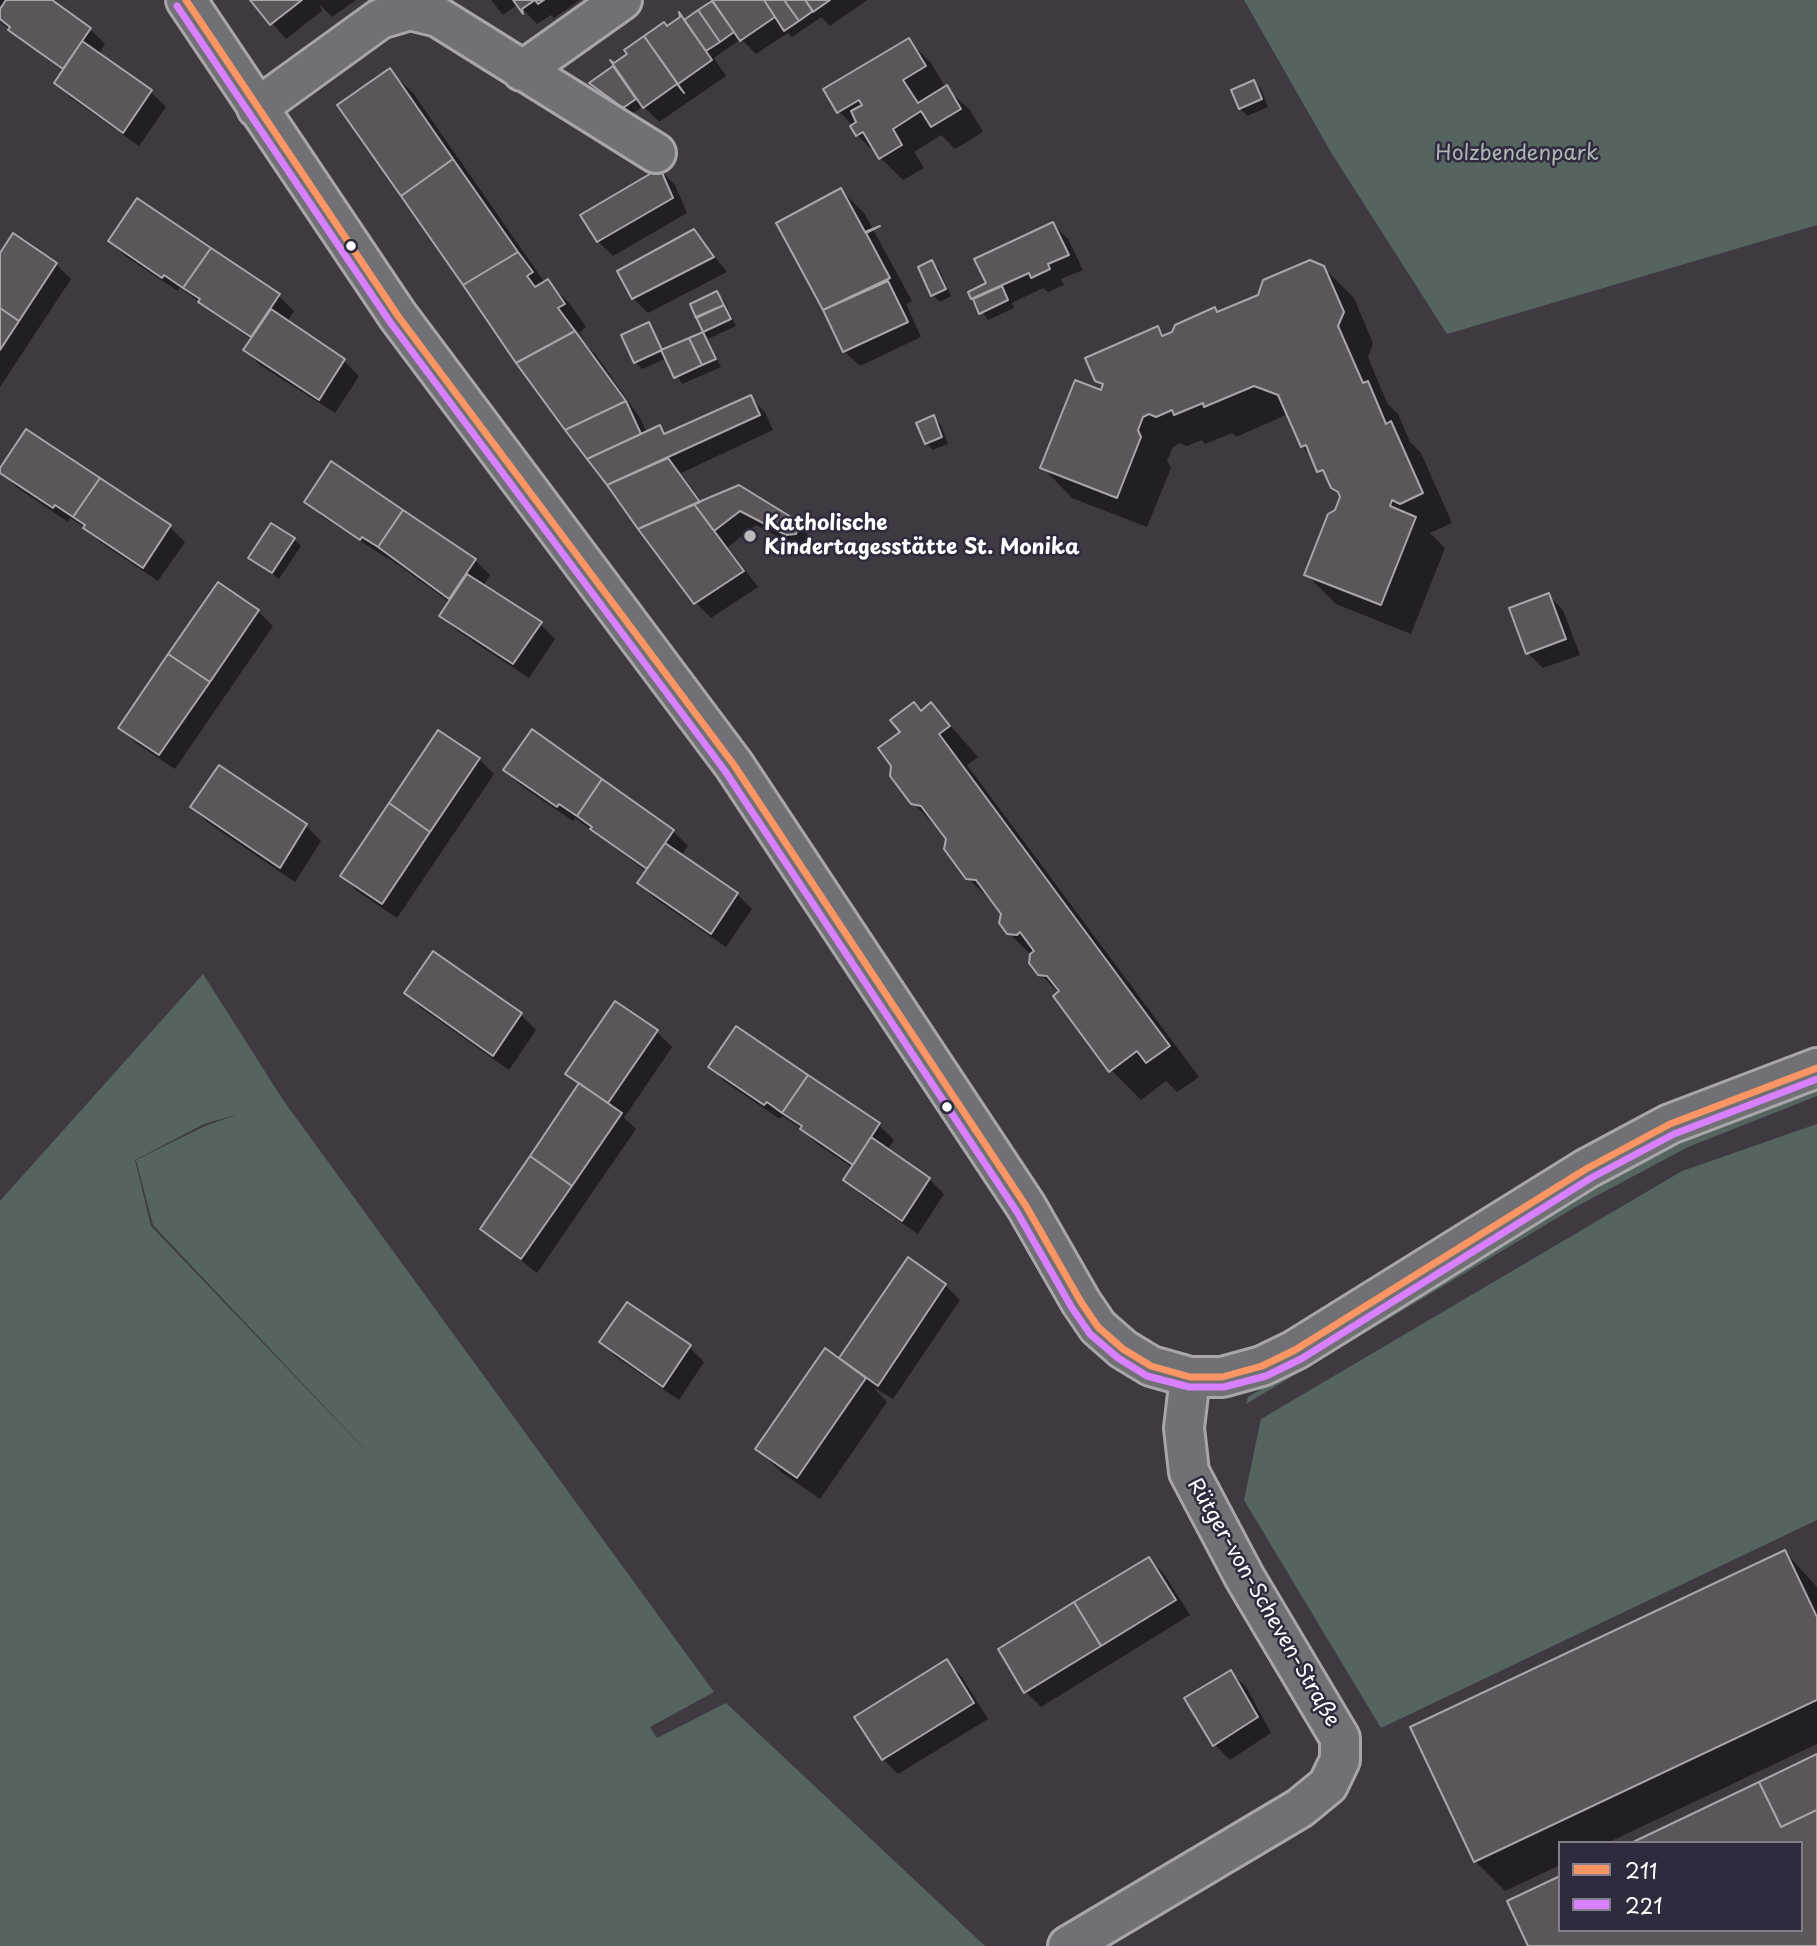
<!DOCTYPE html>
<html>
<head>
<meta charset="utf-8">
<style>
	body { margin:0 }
	#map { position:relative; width:1817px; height:1946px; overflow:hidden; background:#3f3a42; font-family:"Playpen Sans",sans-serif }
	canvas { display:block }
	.legend { position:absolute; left:1558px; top:1841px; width:245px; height:91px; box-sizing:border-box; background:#2f2a3d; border:2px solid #827f8b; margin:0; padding:9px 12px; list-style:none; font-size:21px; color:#fff }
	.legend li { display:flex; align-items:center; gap:14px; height:35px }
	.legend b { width:35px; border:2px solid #827f8b }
</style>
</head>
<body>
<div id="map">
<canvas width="1817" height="1946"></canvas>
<ul class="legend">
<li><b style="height:9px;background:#fb9564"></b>211</li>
<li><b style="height:9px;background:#d880ff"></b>221</li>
</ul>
</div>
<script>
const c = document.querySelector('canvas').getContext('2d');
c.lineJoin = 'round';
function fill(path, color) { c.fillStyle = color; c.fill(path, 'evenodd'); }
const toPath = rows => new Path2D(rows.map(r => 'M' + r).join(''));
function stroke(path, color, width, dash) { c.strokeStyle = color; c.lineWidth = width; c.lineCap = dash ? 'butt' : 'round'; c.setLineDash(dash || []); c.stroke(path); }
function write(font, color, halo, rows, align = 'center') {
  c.font = font + ' "Playpen Sans",sans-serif'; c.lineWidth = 5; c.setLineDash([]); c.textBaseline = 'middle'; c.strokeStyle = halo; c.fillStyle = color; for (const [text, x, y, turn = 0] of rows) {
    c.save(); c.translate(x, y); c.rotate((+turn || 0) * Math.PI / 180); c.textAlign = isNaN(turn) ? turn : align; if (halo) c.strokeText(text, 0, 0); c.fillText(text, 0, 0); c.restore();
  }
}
const green = toPath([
	[1244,0,1817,0,1817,225,1447,334,1332,154],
	[203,974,283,1100,714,1692,650,1727,657,1738,726,1703,985,1946,0,1946,0,1201],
	[239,1114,205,1126,136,1160,153,1225,392,1478,151,1226,135,1160,204,1124],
	[1817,1086,1817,1096,1688,1147,1572,1209,1246,1404,1248,1397,1603,1182,1733,1118],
	[1817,1124,1817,1520,1381,1728,1244,1500,1261,1419,1682,1171]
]);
const shadow = toPath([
	[0,0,49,0,90,29,105,44,98,55,151,92,166,107,139,146,71,98,56,83,64,72,0,22],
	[252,0,356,0,332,17,319,4,322,11,286,39],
	[491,0,580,0,554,18,551,15,537,24,518,4,503,15],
	[714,0,867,0,830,26,821,17,792,37,788,33,756,54,741,39,714,58,726,76,659,122,643,106,632,114,591,83,629,54,627,51,664,25,667,28,685,22,712,3,718,9],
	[908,40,931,63,946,88,970,110,983,132,955,149,941,135,914,152,924,168,903,180,857,135,853,126,839,111],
	[390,71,413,93,545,283,547,281,570,304,586,327,580,332,585,339,570,324,567,326,596,355,640,418,647,433,660,427,667,434,750,397,765,412,773,430,681,473,702,502,795,521,810,537,811,549,803,550,756,525,728,547,758,587,711,618,696,603,518,364],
	[1254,82,1261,89,1268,107,1247,116,1240,108],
	[660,170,675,185,687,213,613,256,598,241,583,215],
	[841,190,864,213,912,301,906,304,921,337,860,366,844,351,778,224],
	[137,201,279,296,294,311,287,322,344,361,359,376,335,413,260,365,245,350,252,340,180,288,178,291,125,256,110,241],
	[1053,224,1068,239,1083,270,1061,279,1064,285,1048,292,1043,288,1012,303,1014,308,988,320,970,293,988,284],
	[694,232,727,272,648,313,633,298,620,272],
	[0,256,56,264,71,279,0,387],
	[932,262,939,269,951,296,940,302,933,295],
	[1323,267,1354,298,1373,343,1368,357,1387,403,1398,414,1410,442,1421,453,1452,523,1430,533,1445,548,1411,634,1336,604,1306,574,1342,497,1302,446,1289,417,1286,415,1236,437,1232,433,1205,444,1202,440,1187,446,1180,443,1173,447,1167,461,1171,468,1147,527,1072,498,1042,467,1102,392,1104,387,1096,380,1157,328,1165,336],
	[717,293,724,300,736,326,708,339,721,367,682,384,667,358,642,369,635,362,648,324,664,351,706,332],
	[934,418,941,425,948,444,933,450,926,443],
	[332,463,475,560,490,575,483,586,540,624,555,639,529,678,456,630,441,615,449,602,400,566,321,516,306,501],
	[0,471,170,527,185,542,158,581,101,543,87,529,70,518,68,522,15,486],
	[294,539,301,546,279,579,250,558],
	[218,584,258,611,273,626,175,769,136,743,121,728],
	[1548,595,1563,610,1580,655,1543,668,1528,653],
	[931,704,978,757,967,765,1199,1077,1177,1092,1166,1081,1141,1100,1111,1070,1059,993,1039,973,1032,956,1008,932,1003,913,968,878,948,839,913,803,902,732],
	[479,759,494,774,397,918,357,891,342,876],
	[219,767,306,826,321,841,295,882,207,822,192,807],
	[505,770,673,831,688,846,681,856,737,894,752,909,726,947,654,898,639,883,647,872,575,818,573,821,520,785],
	[433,953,521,1015,536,1030,509,1070,421,1008,406,993],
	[736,1028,879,1125,894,1140,887,1150,929,1179,944,1194,918,1234,861,1195,846,1180,853,1168,817,1144,799,1127,782,1116,780,1119,725,1082,710,1067],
	[657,1032,672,1047,624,1118,636,1129,537,1273,482,1229,579,1085,568,1074],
	[945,1285,960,1300,893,1399,873,1387,887,1402,820,1499,780,1471,757,1449,847,1364],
	[601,1342,689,1347,704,1362,679,1400,616,1357],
	[1785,1552,1817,1587,1817,1744,1607,1843,1560,1843,1560,1865,1505,1891,1475,1861],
	[1149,1559,1164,1574,1190,1615,1041,1707,1026,1692],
	[947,1662,962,1677,988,1719,898,1774,883,1759,857,1717],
	[1231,1672,1246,1687,1271,1733,1230,1760,1215,1745]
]);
const building = toPath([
	[6,0,52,0,91,28,63,69,8,30,10,27,0,19,0,9,6,0],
	[250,0,302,0,270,25,250,0],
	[513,0,544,0,538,4,535,0,522,9,523,14,513,0],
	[712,0,764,0,775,17,740,41,712,0],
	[764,0,784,0,799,21,784,31,764,0],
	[784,0,805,0,813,11,799,21,784,0],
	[805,0,830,0,813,12,805,0],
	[712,1,734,32,720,42,698,10,712,1],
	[698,10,720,42,706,51,684,20,698,10],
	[679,12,712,60,678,84,644,36,664,22,667,26,680,17,679,12],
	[644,36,684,93,677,84,643,108,610,60,614,63,627,54,624,50,644,36],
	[909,38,926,66,903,80,918,103,947,85,961,109,931,127,921,111,893,129,902,145,879,159,863,132,856,136,850,126,856,122,851,111,862,105,859,100,837,113,823,89,909,38],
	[82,41,152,90,123,133,54,83,82,41],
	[613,66,636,99,623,108,589,83,613,66],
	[390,68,453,159,401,196,337,105,390,68],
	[1254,80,1262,99,1239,109,1231,90,1254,80],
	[453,159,518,252,463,285,401,196,453,159],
	[660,168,673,198,597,242,580,215,660,168],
	[841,188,865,232,880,226,866,233,890,278,823,310,776,223,841,188],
	[137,198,211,248,183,288,164,275,162,278,108,241,137,198],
	[1053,222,1069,255,1048,264,1050,269,1031,278,1029,273,971,299,968,292,986,283,974,259,1053,222],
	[694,229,714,257,632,299,617,271,694,229],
	[13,233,57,263,19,321,0,308,0,253,13,233],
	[211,248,280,294,251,337,198,302,200,299,183,288,211,248],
	[518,252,533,272,527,276,535,287,548,279,565,304,558,308,575,331,516,363,463,285,518,252],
	[932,260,946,289,931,296,918,267,932,260],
	[1310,260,1324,266,1344,312,1338,326,1363,383,1368,381,1386,424,1391,421,1423,493,1400,504,1392,500,1390,506,1416,517,1381,605,1304,575,1328,514,1335,510,1340,497,1338,492,1331,488,1323,470,1317,472,1306,445,1301,447,1278,395,1254,386,1204,407,1203,403,1174,415,1172,410,1156,417,1149,414,1143,417,1138,430,1141,437,1117,498,1040,468,1075,380,1101,390,1103,384,1095,381,1085,358,1158,326,1162,336,1172,332,1175,325,1215,307,1217,312,1258,295,1263,280,1310,260],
	[888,281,908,322,843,352,823,310,888,281],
	[1002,286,1008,300,979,314,973,299,1002,286],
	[717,291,724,305,696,318,690,304,717,291],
	[724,305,731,319,703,332,696,317,724,305],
	[0,308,19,321,0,350,0,308],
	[271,309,345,359,319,400,243,350,271,309],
	[649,322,662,350,634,363,621,335,649,322],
	[575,331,626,401,565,430,516,363,575,331],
	[703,332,716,359,702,365,689,338,703,332],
	[689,338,702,365,674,378,661,350,689,338],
	[751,395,760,415,607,485,587,459,660,425,664,434,751,395],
	[626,401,641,434,587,459,565,430,626,401],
	[934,415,942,437,925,444,916,423,934,415],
	[26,429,100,478,73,517,55,505,53,508,0,473,0,468,26,429],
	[668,458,700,502,638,529,607,485,668,458],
	[331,461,403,510,378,547,362,537,360,540,304,502,331,461],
	[100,478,171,525,143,568,83,528,85,525,73,517,100,478],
	[739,485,796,520,799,525,796,534,786,535,740,511,714,531,694,504,739,485],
	[694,504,744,571,694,604,638,529,694,504],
	[403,510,476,559,449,599,378,547,403,510],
	[271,523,295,538,272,573,248,558,271,523],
	[467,574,542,622,513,664,439,616,467,574],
	[218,582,259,610,210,682,168,654,218,582],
	[1549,593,1566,639,1526,654,1509,608,1549,593],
	[168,654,210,682,159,755,118,728,168,654],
	[914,702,921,711,931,702,950,726,939,734,1170,1046,1146,1063,1137,1051,1109,1072,1053,996,1059,991,1047,976,1038,975,1029,963,1030,954,1034,951,1020,932,1017,935,1007,934,999,923,1001,914,976,880,966,879,944,849,946,839,921,806,911,804,890,776,891,766,878,748,900,732,890,720,914,702],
	[532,729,602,779,577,816,559,804,557,807,503,770,532,729],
	[438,730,480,758,430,832,389,803,438,730],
	[219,765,307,824,280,868,190,807,219,765],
	[602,779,674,830,647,869,590,829,592,827,577,816,602,779],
	[389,803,430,832,382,904,340,876,389,803],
	[665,843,738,893,711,934,637,883,665,843],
	[433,951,522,1013,493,1056,404,993,433,951],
	[615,1001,658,1030,608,1103,565,1074,615,1001],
	[736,1026,808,1075,782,1113,767,1102,764,1105,708,1067,736,1026],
	[808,1075,880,1123,853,1165,800,1129,802,1126,782,1113,808,1075],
	[579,1083,622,1113,572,1186,530,1156,579,1083],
	[871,1137,930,1178,902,1221,843,1180,871,1137],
	[530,1156,572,1186,521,1259,480,1229,530,1156],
	[908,1257,946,1284,878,1386,839,1358,908,1257],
	[627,1302,691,1345,663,1387,599,1342,627,1302],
	[825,1348,866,1378,797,1478,755,1449,825,1348],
	[1785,1550,1817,1617,1817,1700,1474,1862,1410,1727,1785,1550],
	[1149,1557,1176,1600,1101,1646,1074,1602,1149,1557],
	[1074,1602,1101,1646,1024,1693,998,1649,1074,1602],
	[947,1659,974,1703,882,1760,854,1717,947,1659],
	[1231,1670,1258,1717,1213,1746,1184,1698,1231,1670],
	[1817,1754,1817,1810,1781,1827,1759,1782,1817,1754],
	[1759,1782,1781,1827,1817,1810,1817,1946,1528,1946,1507,1901,1560,1876,1560,1930,1801,1930,1801,1843,1631,1843,1759,1782]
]);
const minor = toPath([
	[522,71,622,0],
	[257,108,380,19,410,10,438,17,656,153],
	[1068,1946,1300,1808,1328,1785,1340,1760,1340,1738,1245,1578,1189,1472,1184,1428,1190,1377]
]);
const tertiary = toPath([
	[186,0,398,316,734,765,1026,1206,1081,1302,1098,1327,1123,1349,1151,1366,1190,1377,1222,1377,1262,1366,1295,1350,1586,1169,1670,1124,1817,1068]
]);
const bus1 = toPath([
	[186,0,398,316,734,765,1026,1206,1081,1302,1098,1327,1123,1349,1151,1366,1190,1377,1222,1377,1262,1366,1295,1350,1586,1169,1670,1124,1817,1068]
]);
const bus2 = toPath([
	[177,6,390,322,725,771,1017,1212,1072,1308,1090,1334,1118,1358,1147,1376,1189,1387,1224,1387,1266,1376,1301,1359,1591,1178,1674,1134,1817,1079]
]);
const markers = [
	[351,246,6,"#fff"],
	[750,536,7,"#bcbabd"],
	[947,1107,6,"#fff"]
];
const parkNames = [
	["Holzbendenpark",1517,154]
];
const poiNames = [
	["Katholische",764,524],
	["Kindertagesstätte St. Monika",764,548]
];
const streetNames = [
	["Rütger-von-Scheven-Straße",1263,1603,60]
];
fill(green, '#55645f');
fill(shadow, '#0007');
fill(building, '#5c565a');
stroke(building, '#a9a6aa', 2);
stroke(minor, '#a9a6aa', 44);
stroke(tertiary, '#a9a6aa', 44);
stroke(minor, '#717074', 38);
stroke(tertiary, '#717074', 38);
stroke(bus1, '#fb9564', 7);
stroke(bus2, '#d880ff', 7);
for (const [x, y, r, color] of markers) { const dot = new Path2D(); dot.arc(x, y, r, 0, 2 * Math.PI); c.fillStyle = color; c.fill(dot); stroke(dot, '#2f2a3d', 2.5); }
write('21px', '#acb5b2', '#2f2a3d', parkNames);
write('bold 21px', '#fff', '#2f2a3d', poiNames, 'left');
write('21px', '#fff', '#2f2a3d', streetNames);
</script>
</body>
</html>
